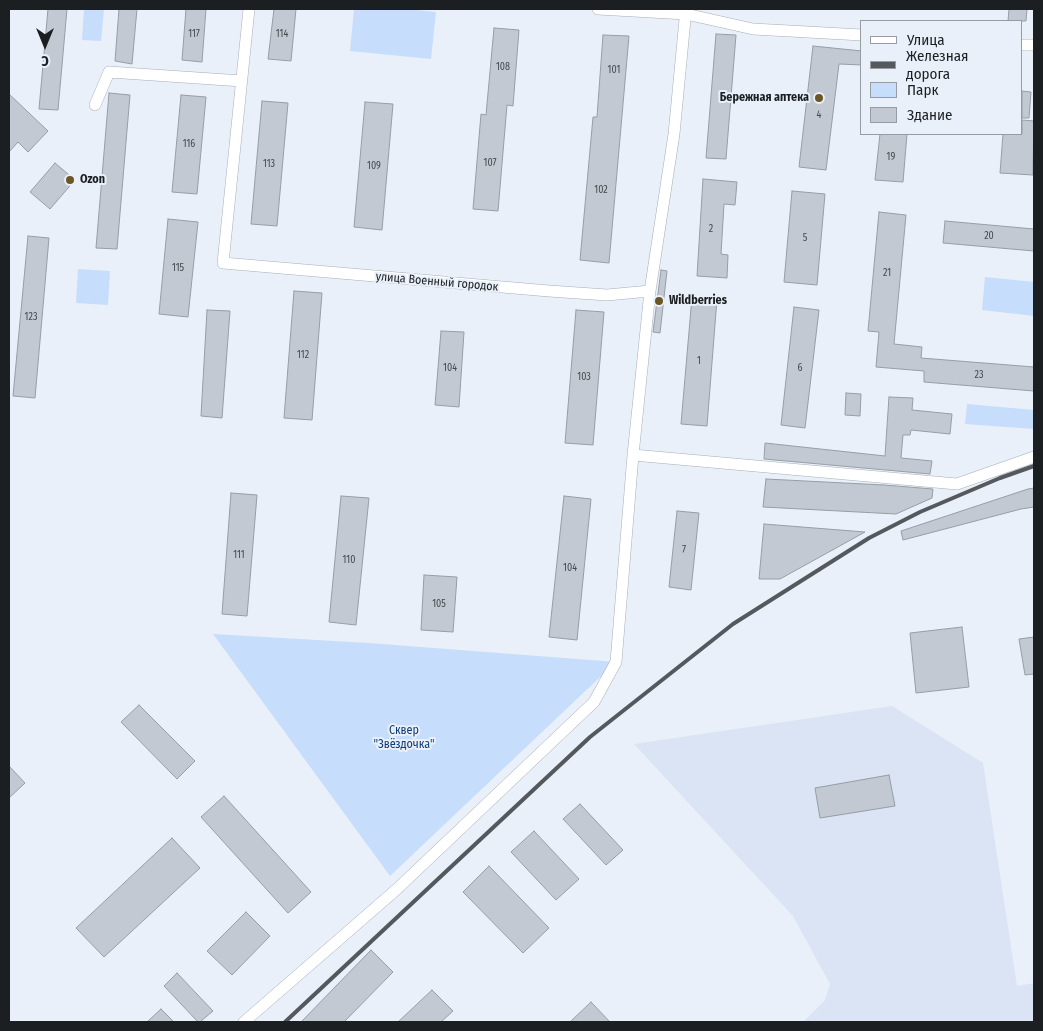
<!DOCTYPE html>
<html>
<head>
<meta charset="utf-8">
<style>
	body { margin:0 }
	#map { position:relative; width:1043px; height:1031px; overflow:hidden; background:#e9f0f9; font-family:"Fira Sans Condensed",sans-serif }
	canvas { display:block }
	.frame { position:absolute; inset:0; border:10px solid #1c1f22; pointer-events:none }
	.legend { position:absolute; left:860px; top:20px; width:162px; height:115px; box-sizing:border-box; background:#e9f0f9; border:1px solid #979ca3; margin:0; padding:6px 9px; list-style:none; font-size:15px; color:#1c1f22 }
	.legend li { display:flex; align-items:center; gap:10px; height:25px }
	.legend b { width:25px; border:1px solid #979ca3 }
	.north { position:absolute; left:20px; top:20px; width:50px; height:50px; -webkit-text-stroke:4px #e9f0f9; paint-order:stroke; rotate:180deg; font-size:14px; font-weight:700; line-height:20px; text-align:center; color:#1c1f22 }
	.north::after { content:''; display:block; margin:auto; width:18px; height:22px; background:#1c1f22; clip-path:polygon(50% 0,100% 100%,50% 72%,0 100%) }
</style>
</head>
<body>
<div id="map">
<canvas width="1043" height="1031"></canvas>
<div class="frame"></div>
<ul class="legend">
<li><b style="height:6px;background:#fff"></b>Улица</li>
<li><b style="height:6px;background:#55595e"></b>Железная дорога</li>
<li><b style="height:14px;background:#c7ddfc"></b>Парк</li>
<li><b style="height:14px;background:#c3c9d2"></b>Здание</li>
</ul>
<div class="north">С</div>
</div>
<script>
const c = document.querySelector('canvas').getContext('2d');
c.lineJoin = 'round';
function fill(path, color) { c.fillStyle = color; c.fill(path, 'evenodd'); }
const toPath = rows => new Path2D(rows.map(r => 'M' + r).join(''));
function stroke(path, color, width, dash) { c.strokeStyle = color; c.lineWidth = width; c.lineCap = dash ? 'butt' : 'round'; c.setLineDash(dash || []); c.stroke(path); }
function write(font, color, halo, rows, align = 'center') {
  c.font = font + ' "Fira Sans Condensed",sans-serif'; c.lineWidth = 4; c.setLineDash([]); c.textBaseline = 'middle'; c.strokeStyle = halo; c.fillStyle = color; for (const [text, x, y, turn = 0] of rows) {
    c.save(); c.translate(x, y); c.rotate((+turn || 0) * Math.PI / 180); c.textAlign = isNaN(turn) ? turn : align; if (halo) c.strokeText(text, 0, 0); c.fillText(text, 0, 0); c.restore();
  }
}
const built = toPath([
	[892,706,983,763,1017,986,1034,983,1034,1022,803,1022,825,1000,830,984,793,916,634,744]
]);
const green = toPath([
	[84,9,104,9,101,41,82,40],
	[354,9,408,9,436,12,431,59,350,51],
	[78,269,110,271,108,305,76,303],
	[985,277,1034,282,1034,316,982,310],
	[967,404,1034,410,1034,429,965,424],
	[213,634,369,643,616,662,390,876]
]);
const building = toPath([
	[48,9,67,9,58,110,39,109,48,9],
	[119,9,137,9,132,64,115,61,119,9],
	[186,9,206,9,202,62,182,60,186,9],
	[274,9,296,9,291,61,268,59,274,9],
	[1009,9,1027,9,1026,21,1008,21,1009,9],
	[494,28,519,30,513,106,507,105,498,211,473,209,481,114,486,115,494,28],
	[716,34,736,35,726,159,706,158,716,34],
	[603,35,629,36,609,263,580,260,593,117,597,117,603,35],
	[813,46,862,51,862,65,839,64,826,170,799,167,813,46],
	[1022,91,1031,92,1029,118,1022,118,1022,91],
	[109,93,130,95,117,249,96,248,109,93],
	[9,94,48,131,28,152,18,142,9,152,9,94],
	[181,95,206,97,197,194,172,192,181,95],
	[262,101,288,103,277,226,251,224,262,101],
	[365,102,393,104,382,230,354,227,365,102],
	[1022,120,1034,121,1033,175,1000,173,1003,134,1022,134,1022,120],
	[880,134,907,134,903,182,875,180,880,134],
	[55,163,75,180,50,209,30,192,55,163],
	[703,179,737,182,735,205,724,204,721,254,728,255,727,278,697,276,703,179],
	[792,191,825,194,817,285,784,282,792,191],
	[879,212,906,215,894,344,922,347,921,358,1034,367,1034,391,924,382,924,371,876,367,879,332,868,331,879,212],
	[168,219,198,222,188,317,159,314,168,219],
	[945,221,1034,229,1034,251,943,243,945,221],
	[28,236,49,238,35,398,13,396,28,236],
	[661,270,667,271,660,333,653,332,661,270],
	[294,291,322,293,312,420,284,418,294,291],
	[692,297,717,299,707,426,681,424,692,297],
	[794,307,819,310,805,428,781,425,794,307],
	[207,310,230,311,222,418,201,416,207,310],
	[576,310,604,312,593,445,565,443,576,310],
	[441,331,464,332,459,407,435,405,441,331],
	[846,393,861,394,860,416,845,415,846,393],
	[889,397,913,398,912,410,952,414,950,434,911,430,910,435,903,435,901,458,932,461,930,474,764,459,765,443,885,456,889,397],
	[766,479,884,485,933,489,932,498,896,514,763,507,766,479],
	[1034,488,1034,507,1021,509,903,540,901,531,1028,489,1034,488],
	[231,493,257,495,247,616,222,614,231,493],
	[341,496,369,498,356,625,329,622,341,496],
	[564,496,591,499,577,640,549,637,564,496],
	[677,511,699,513,691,590,669,587,677,511],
	[764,524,865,532,780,579,759,579,764,524],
	[424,575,457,577,453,632,421,630,424,575],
	[962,627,969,687,916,693,910,633,962,627],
	[1034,637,1034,674,1025,675,1019,639,1034,637],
	[139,705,195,761,177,779,121,722,139,705],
	[9,766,25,783,9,798,9,766],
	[889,775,895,806,820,818,815,788,889,775],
	[224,796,311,892,288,913,201,817,224,796],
	[580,804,623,850,606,865,563,819,580,804],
	[534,831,579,879,556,900,511,852,534,831],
	[172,838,200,868,104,957,76,928,172,838],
	[489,866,549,928,523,953,463,892,489,866],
	[246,912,270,936,232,975,207,951,246,912],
	[371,950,393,972,344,1022,301,1022,371,950],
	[177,973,213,1011,200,1022,198,1022,164,986,177,973],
	[432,990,453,1011,441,1022,398,1022,432,990],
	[591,1002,610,1022,570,1022,591,1002],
	[161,1009,174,1022,147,1022,161,1009]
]);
const minor = toPath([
	[249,9,223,263,549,291,607,295,650,291],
	[598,9,686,14,753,29,862,35],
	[1022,45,1034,45],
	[95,105,109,72,242,81],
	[633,455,957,484,1034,457],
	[244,1022,397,889,594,702,616,662,633,455,650,291,674,134,686,9]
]);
const rail = toPath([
	[285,1022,590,737,733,624,869,538,920,512,1000,478,1034,466]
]);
const markers = [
	[819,98,5,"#6c5626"],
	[70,180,5,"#6c5626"],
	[659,301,5,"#6c5626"]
];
const numberNames = [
	["117",194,34],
	["114",282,34],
	["108",503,67],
	["101",614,70],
	["4",819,115],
	["116",189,144],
	["19",891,157],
	["107",490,163],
	["113",269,164],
	["109",374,166],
	["102",601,190],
	["2",711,229],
	["20",989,236],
	["5",805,238],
	["115",178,268],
	["21",887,273],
	["123",31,317],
	["112",303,355],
	["1",699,361],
	["104",450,368],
	["6",800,368],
	["23",979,375],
	["103",584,377],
	["7",684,550],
	["111",239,555],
	["110",349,560],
	["104",570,568],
	["105",439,604]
];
const poiNames = [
	["Бережная аптека",809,98,"right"],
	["Ozon",80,180],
	["Wildberries",669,301]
];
const streetNames = [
	["улица Военный городок",437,282,5]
];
const parkNames = [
	["Сквер",404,731],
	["\"Звёздочка\"",404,745]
];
fill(built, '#dae4f4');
fill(green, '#c7ddfc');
fill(building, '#c3c9d2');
stroke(building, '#979da5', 1);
stroke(minor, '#a8aeb6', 12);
stroke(minor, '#fff', 11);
stroke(rail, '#55595e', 4);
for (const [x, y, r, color] of markers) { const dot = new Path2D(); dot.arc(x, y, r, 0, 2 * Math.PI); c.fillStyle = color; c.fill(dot); stroke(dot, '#e9f0f9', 2); }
write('10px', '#464a4e', null, numberNames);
write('bold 12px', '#1c1f22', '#e9f0f9', poiNames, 'left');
write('12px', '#1c1f22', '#e9f0f9', streetNames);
write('12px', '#113c77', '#e9f0f9', parkNames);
</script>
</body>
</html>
